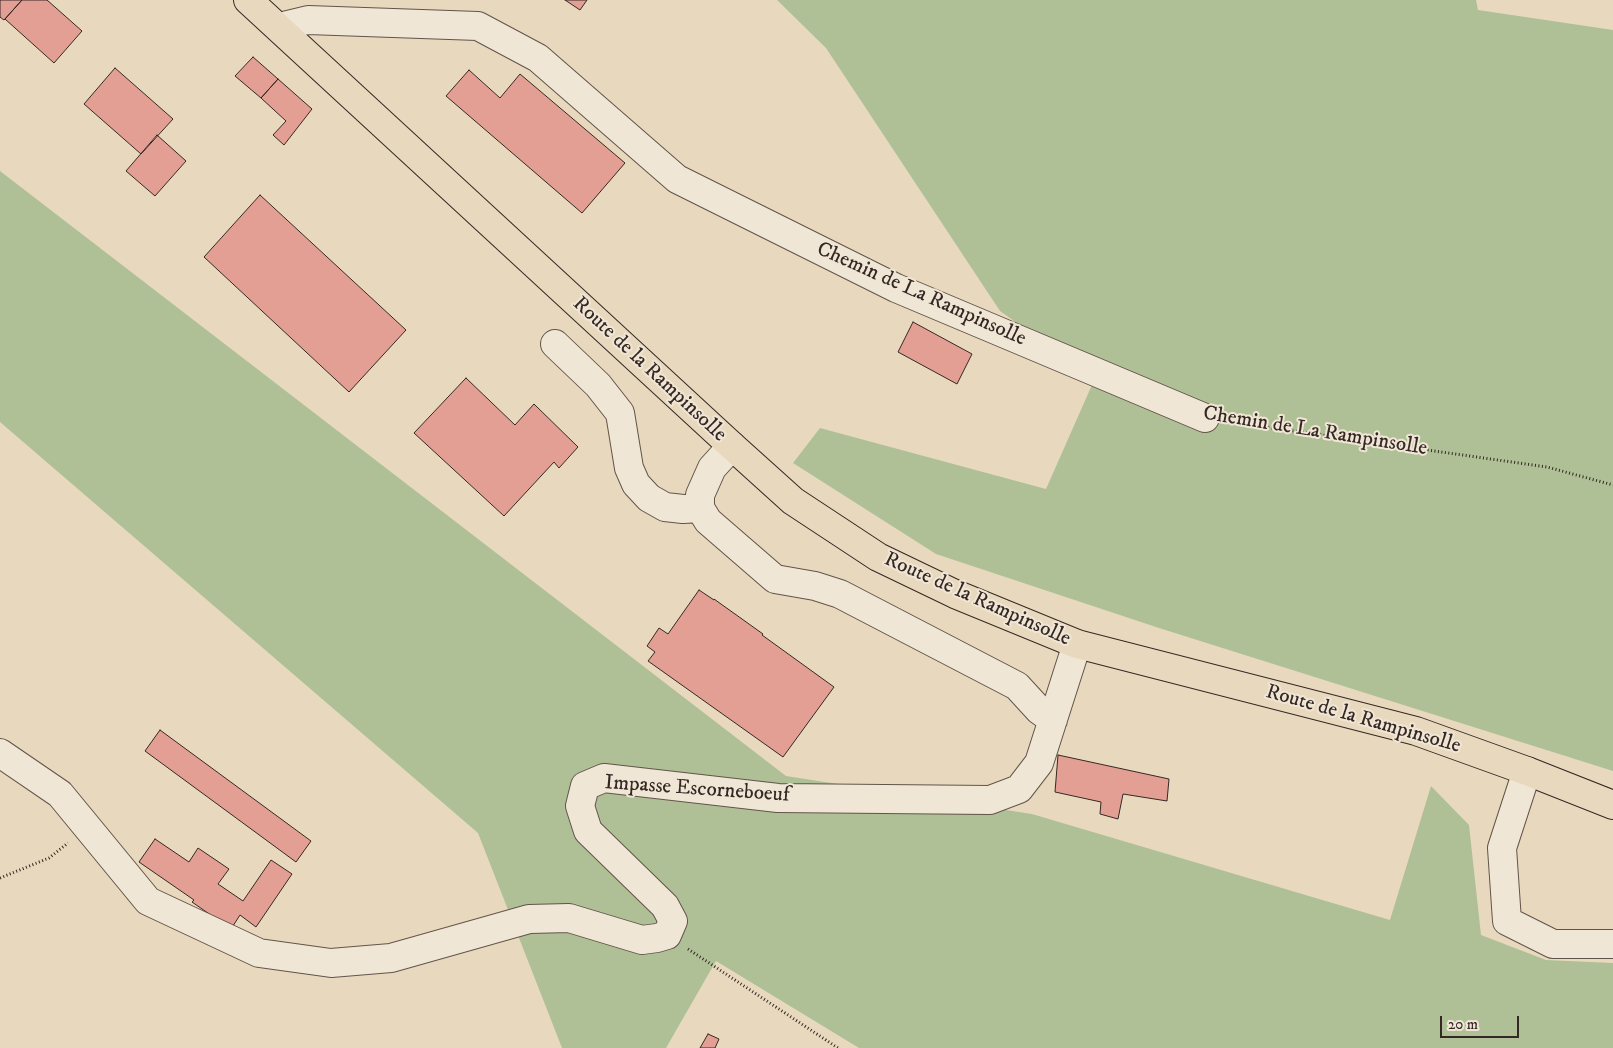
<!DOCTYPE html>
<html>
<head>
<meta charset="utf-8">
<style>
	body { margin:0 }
	#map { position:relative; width:1613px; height:1048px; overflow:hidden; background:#e8d9be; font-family:"IM FELL DW Pica",serif }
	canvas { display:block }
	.scale { position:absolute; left:1440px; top:1016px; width:79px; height:22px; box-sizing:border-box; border:2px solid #352824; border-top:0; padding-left:6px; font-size:15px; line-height:18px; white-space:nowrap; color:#352824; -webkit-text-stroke:4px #f0e6d5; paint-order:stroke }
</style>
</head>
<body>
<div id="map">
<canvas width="1613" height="1048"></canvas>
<div class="scale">20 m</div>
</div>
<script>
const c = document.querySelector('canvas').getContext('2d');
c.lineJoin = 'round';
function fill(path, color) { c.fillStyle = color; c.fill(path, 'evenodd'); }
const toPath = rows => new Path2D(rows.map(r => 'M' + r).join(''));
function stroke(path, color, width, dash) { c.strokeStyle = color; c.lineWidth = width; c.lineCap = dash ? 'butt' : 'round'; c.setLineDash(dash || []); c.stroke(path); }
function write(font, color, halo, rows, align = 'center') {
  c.font = font + ' "IM FELL DW Pica",serif'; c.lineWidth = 4; c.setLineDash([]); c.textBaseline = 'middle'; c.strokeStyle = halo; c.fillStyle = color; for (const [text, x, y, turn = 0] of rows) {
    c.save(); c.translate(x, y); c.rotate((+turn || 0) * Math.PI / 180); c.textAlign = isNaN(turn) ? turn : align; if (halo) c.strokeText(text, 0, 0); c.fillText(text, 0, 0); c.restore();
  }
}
const green = toPath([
	[777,0,1476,0,1478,10,1613,30,1613,771,1159,628,936,554,793,463,820,428,1046,489,1095,378,1000,311,826,48],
	[0,171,786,776,1032,814,1390,920,1431,786,1469,825,1481,935,1546,960,1613,963,1613,1048,859,1048,716,961,666,1048,562,1048,478,833,0,422]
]);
const building = toPath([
	[0,0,22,0,4,20,0,17,0,0],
	[22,0,47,0,82,31,54,63,5,19,22,0],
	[565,0,587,0,580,10,565,0],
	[253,57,278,79,261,98,235,76,253,57],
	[115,68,173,119,141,154,84,104,115,68],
	[469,70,500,98,520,74,625,163,582,213,446,96,469,70],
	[278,79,312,109,284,145,273,135,286,121,261,98,278,79],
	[157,135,186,161,155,196,126,171,157,135],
	[260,195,406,330,349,392,204,257,260,195],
	[913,322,972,354,957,384,898,352,913,322],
	[466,378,515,425,534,404,578,447,559,468,554,462,504,516,414,433,466,378],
	[699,590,714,600,714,599,763,634,762,635,834,687,783,757,648,661,655,652,647,646,659,628,668,634,699,590],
	[160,730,311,841,296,862,145,751,160,730],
	[1058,755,1169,779,1167,801,1123,794,1118,819,1100,814,1101,802,1055,792,1058,755],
	[155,839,189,862,198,848,229,869,218,884,243,901,271,860,292,874,256,927,240,915,231,929,192,902,194,900,139,862,155,839],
	[708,1034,719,1039,715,1048,700,1048,708,1034]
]);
const path = toPath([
	[1230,422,1547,467,1613,485],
	[0,878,49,858,68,843],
	[688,949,838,1048]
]);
const minor = toPath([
	[279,27,308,20,478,26,538,58,677,179,896,288,1205,418],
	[555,344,598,385,620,413,629,468,636,484,649,498,665,507,683,509,700,508],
	[732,446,712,468,700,495,700,508,708,521,775,579,815,586,840,594,1017,686,1039,710,1053,720],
	[0,753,60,794,148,901,259,953,331,963,391,958,529,919,569,918,642,940,657,938,667,935,673,921,665,906,588,831,580,806,585,786,604,778,778,798,990,800,1019,789,1039,763,1077,644],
	[1527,771,1502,848,1507,921,1553,944,1613,944]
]);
const major = toPath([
	[248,0,732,446,793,501,878,557,955,594,1077,644,1416,731,1527,771,1613,805]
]);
const streetNames = [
	["Chemin de La Rampinsolle",921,295,24],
	["Route de la Rampinsolle",649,370,43],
	["Chemin de La Rampinsolle",1315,432,9],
	["Route de la Rampinsolle",977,600,24],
	["Route de la Rampinsolle",1363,720,16],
	["Impasse Escorneboeuf",697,790,4]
];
fill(green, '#afc096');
fill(building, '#e39f94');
stroke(building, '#352824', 1);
stroke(minor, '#62544a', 30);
stroke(major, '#352824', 30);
stroke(path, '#352824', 3, [1, 2.5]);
stroke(minor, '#f0e6d5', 28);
stroke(major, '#e8d9be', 28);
write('21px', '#352824', '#f0e6d5', streetNames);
</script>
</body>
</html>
